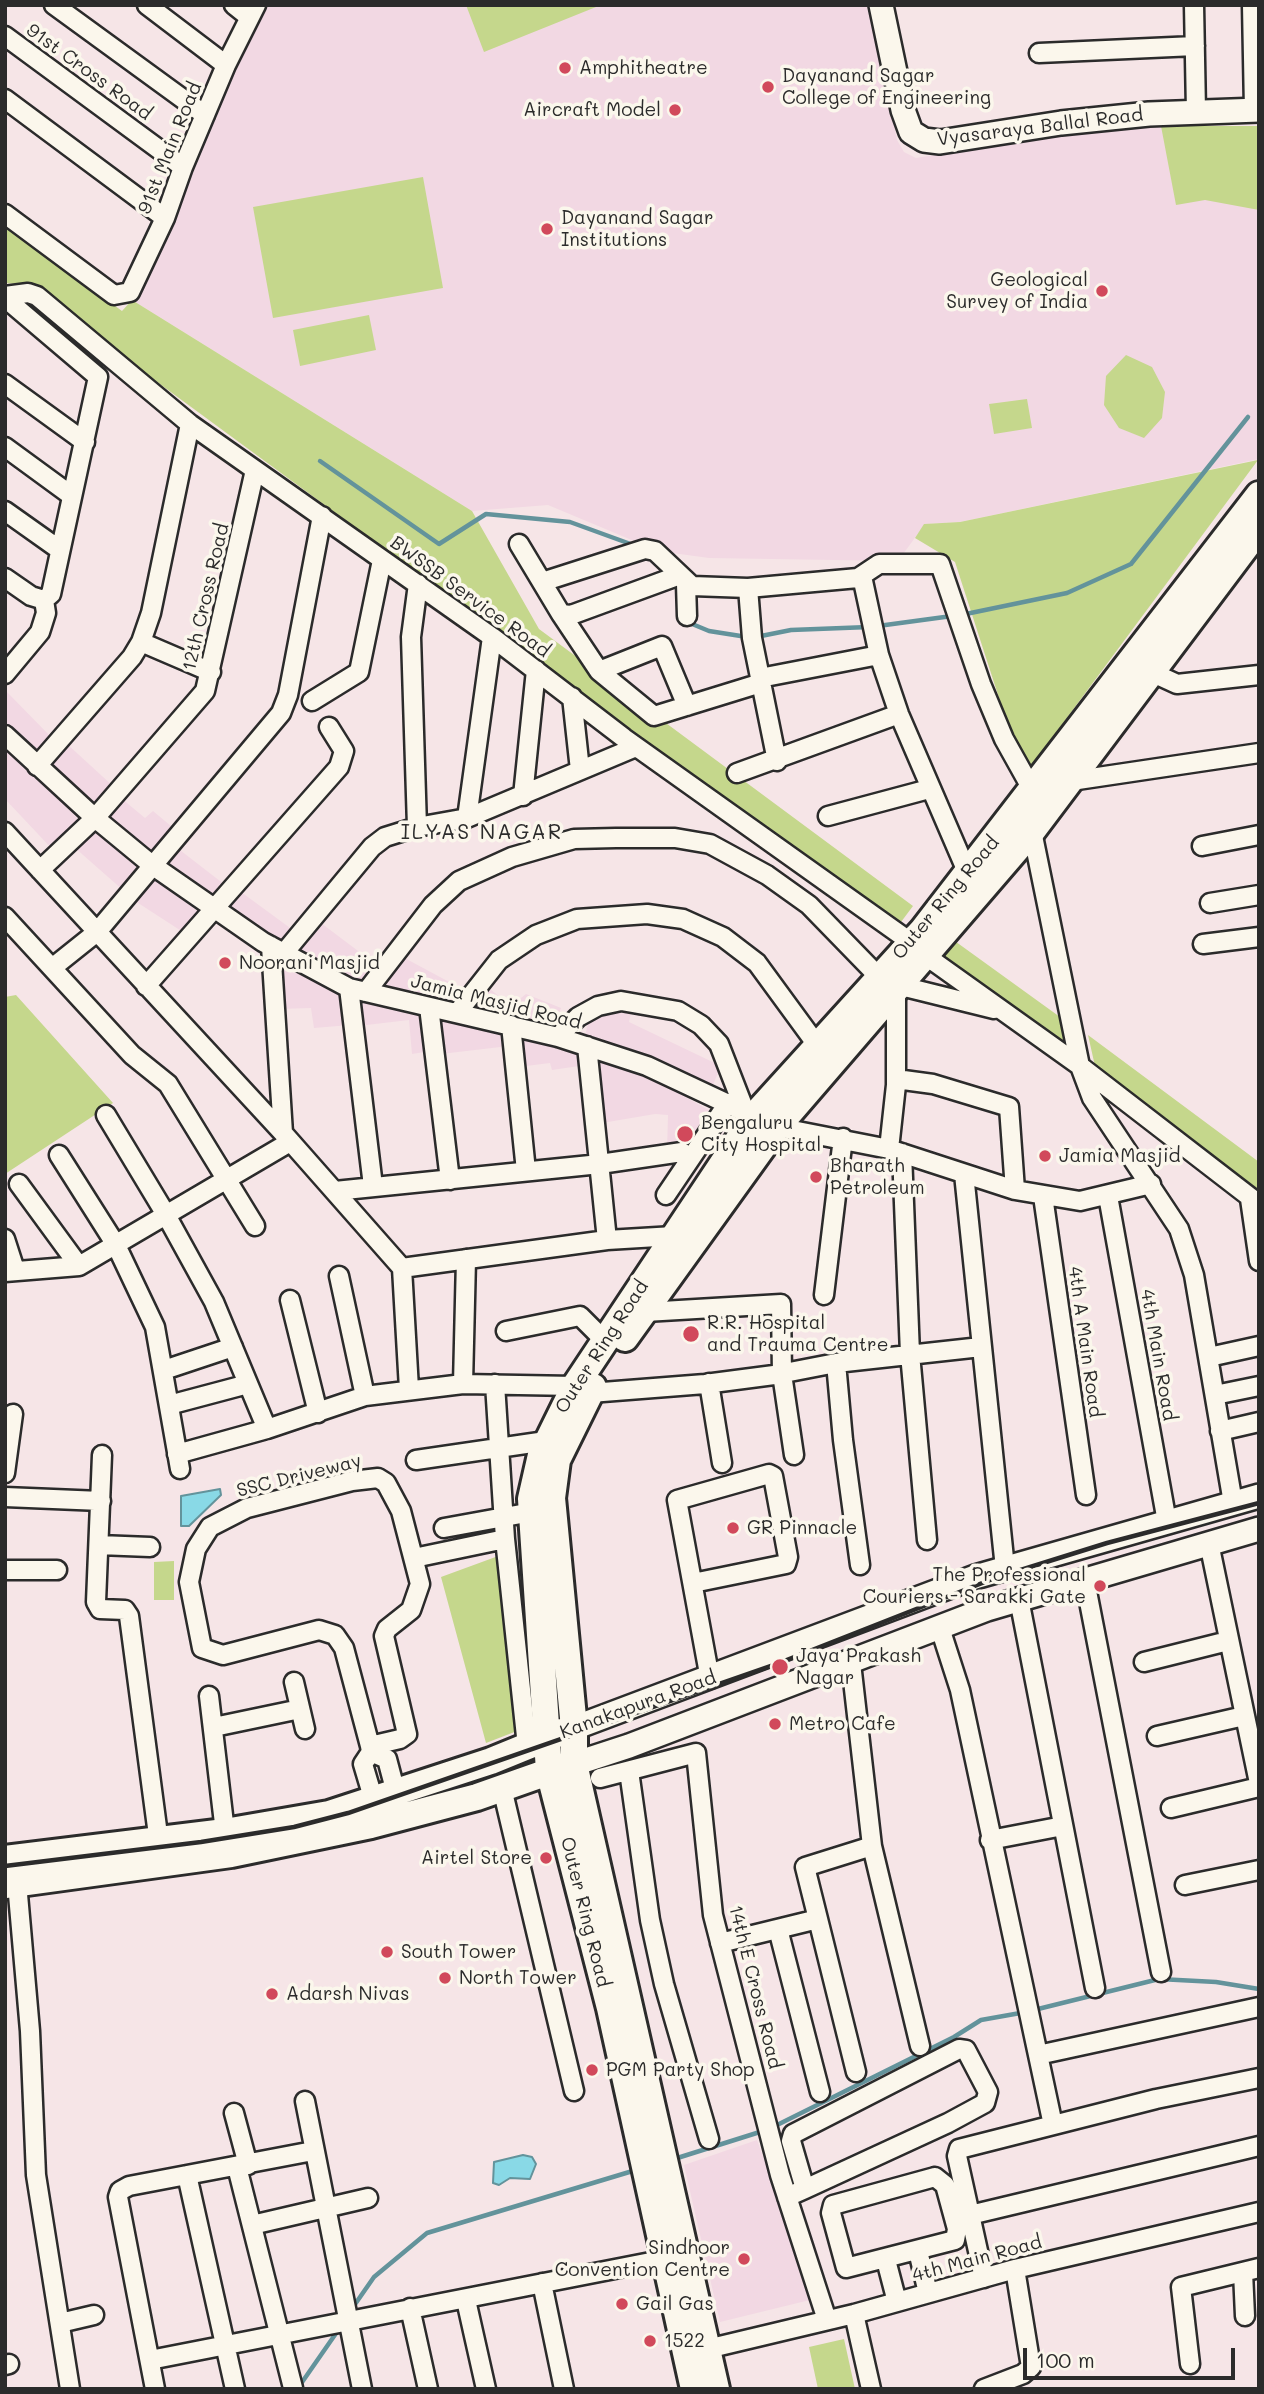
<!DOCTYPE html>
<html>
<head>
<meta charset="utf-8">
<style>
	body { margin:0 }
	#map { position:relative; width:1264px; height:2394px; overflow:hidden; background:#f6e5e7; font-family:Mali,sans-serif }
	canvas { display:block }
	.frame { position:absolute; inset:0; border:7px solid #2b2b2b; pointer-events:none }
	.scale { position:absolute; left:1023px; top:2348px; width:212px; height:32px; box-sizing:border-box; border:4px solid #2b2b2b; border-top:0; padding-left:9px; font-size:21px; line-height:24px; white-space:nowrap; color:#2b2b2b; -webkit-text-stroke:5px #fbf7ec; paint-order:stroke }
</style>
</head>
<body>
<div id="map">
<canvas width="1264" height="2394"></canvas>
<div class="frame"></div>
<div class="scale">100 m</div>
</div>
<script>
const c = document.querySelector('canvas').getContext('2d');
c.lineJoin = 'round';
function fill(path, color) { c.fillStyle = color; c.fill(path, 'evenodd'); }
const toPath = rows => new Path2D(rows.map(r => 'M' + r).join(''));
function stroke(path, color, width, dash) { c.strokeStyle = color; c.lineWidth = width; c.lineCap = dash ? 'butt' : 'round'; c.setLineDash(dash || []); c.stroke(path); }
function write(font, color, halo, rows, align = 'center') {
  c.font = font + ' Mali,sans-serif'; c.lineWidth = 7; c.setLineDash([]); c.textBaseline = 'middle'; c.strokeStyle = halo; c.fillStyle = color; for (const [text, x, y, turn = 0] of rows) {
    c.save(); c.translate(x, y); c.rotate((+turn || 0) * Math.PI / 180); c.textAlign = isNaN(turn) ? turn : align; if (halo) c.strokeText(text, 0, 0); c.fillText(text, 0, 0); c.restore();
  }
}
const built = toPath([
	[268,5,871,5,897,140,904,152,916,158,1056,135,1152,127,1259,126,1259,459,960,522,925,524,898,561,709,558,658,551,548,505,472,511,132,300,222,94],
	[5,690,53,739,36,756,5,725],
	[66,743,114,787,94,810,44,765],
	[5,744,83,824,54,851,5,799],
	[121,798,145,818,153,811,177,831,151,860,102,817],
	[93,830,140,870,124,891,74,847],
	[176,847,229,888,215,905,162,864],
	[150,876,203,915,189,936,132,899],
	[241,892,297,933,282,949,223,909],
	[317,920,378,966,363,986,290,951],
	[399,955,466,991,455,1008,378,985],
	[274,960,347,994,350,1025,314,1028,311,1008,278,1009],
	[485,985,511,1006,526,994,561,1008,554,1026,464,1007],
	[354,994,427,1010,431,1051,412,1054,409,1020,358,1026],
	[632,1008,629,1022,721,1066,712,1087,646,1057,585,1036,590,1014],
	[438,1016,506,1030,509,1046,441,1054],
	[514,1033,584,1051,586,1065,552,1070,550,1063,518,1067],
	[593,1056,652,1078,712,1112,695,1147,667,1151,668,1115,655,1114,602,1123],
	[757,2140,814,2299,720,2322,684,2165]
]);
const green = toPath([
	[466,5,601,5,484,52],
	[1161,126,1259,126,1259,210,1205,200,1176,205],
	[423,177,443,288,273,318,253,207],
	[5,225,122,311,132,300,472,511,539,629,913,906,898,926,25,285,5,283],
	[369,315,376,350,300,366,293,330],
	[1126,355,1152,367,1165,392,1162,418,1144,438,1119,428,1104,405,1106,376],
	[1027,399,1032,428,994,434,989,404],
	[1258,460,1029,769,1012,738,955,562,915,538,924,524,960,522],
	[952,939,1060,1017,1065,1051,938,957],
	[16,995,113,1103,5,1174,5,997],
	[1088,1035,1259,1162,1259,1195,1097,1075],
	[501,1555,517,1731,486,1743,441,1577],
	[174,1561,174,1600,154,1600,154,1562],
	[844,2339,855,2389,818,2389,809,2347]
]);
const water = toPath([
	[220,1489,221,1495,189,1526,181,1526,181,1496,220,1489],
	[523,2155,532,2157,536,2164,530,2179,510,2178,499,2185,493,2183,494,2162,523,2155]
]);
const stream = toPath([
	[320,461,439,544,486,514,570,522,636,546],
	[961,615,1067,593,1131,564,1248,417],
	[685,621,709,631,747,637],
	[878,626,952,616],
	[756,637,791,630,869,627],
	[1034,2010,1159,1979,1216,1982,1259,1989],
	[771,2128,954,2037,981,2020,1026,2012],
	[671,2160,763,2131],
	[351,2310,374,2277,427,2233,636,2170],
	[298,2388,339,2329]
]);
const minor = toPath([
	[54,5,205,115],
	[147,5,226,65],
	[234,5,249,17],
	[1194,5,1196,112],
	[1252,5,1254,110],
	[5,36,183,167],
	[1039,53,1195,46],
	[5,99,165,218],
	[5,214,114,295,130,292,165,218,183,167,226,65,256,5],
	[5,296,28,293,37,296,190,424,492,637,624,738,912,943],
	[5,298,98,377,51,594,44,600,31,596,5,578],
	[5,384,85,442],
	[5,447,72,496],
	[5,511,60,550],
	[519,544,561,614,571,615,680,575],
	[858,578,879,564,940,564,981,684,1004,739,1033,791],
	[542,582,645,549,655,551,692,586,748,588,858,578,863,581,879,655,899,714,968,874],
	[686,584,687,616],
	[748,588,752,638,777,761],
	[561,614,599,671,654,716,761,683],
	[141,642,211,672],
	[599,671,662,646,687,706],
	[1153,673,1177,684,1259,675],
	[5,674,40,632,46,613,44,600],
	[760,678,879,655],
	[572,697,580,770],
	[312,701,359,672,382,560],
	[5,735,95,818,152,865,263,942,349,988,558,1037,647,1066,777,1127,889,1149,1015,1190,1080,1201,1151,1184],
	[37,766,132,657,141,642,151,613,190,424],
	[737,773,899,714],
	[1071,781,1259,753],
	[523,796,536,670],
	[828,816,929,789],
	[467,818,492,637],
	[417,827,411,637,418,584],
	[1032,831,1080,1066,1092,1098,1179,1229,1194,1275,1233,1503],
	[5,832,283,1133,402,1268,409,1389],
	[1202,846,1259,835],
	[40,870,95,818,205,691,255,470],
	[1210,903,1259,895],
	[5,917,132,1055,168,1084,255,1226],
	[1203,944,1259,937],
	[271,946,283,1133],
	[284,953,372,847,385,837,417,827,467,818,636,747],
	[926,956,1080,1066,1259,1204],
	[52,968,97,932,281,713,288,695,322,516],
	[146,986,339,767,344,751,329,727],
	[901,986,994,1009],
	[349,988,373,1186],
	[366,992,433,905,459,881,512,857,574,839,616,838,675,838,710,844,767,875,809,905,879,977],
	[429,1007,450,1180],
	[458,1012,499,960,536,935,577,919,647,914,683,919,723,937,757,963,817,1045],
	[511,1025,526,1171],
	[558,1037,578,1017,598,1006,621,1001,678,1011,701,1025,719,1044,745,1111],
	[587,1046,607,1240],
	[896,1079,933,1084,1009,1107,1015,1190],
	[106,1115,165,1213,214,1302,267,1429],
	[889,1149,896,1085,896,992],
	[902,1153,910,1354,927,1540],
	[59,1155,116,1245,155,1327,180,1469],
	[964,1174,1005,1568],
	[19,1184,79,1266],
	[335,1191,600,1164,682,1152],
	[666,1195,728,1103],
	[1043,1196,1086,1495],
	[1108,1196,1167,1522],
	[1250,1199,1259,1261],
	[5,1239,15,1270],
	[402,1268,607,1240,674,1236],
	[5,1272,79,1266,290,1142],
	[339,1276,365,1396],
	[824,1295,843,1138],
	[290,1300,318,1413],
	[645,1312,781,1304,782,1374,794,1455],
	[506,1331,580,1316,604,1340],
	[1209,1357,1259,1346],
	[836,1363,843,1440,860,1565],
	[164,1370,233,1347],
	[709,1383,722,1463],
	[463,1384,466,1259],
	[495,1384,505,1539,527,1746],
	[590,1393,705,1384,774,1375,836,1363,981,1347],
	[1215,1395,1259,1386],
	[169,1405,248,1384],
	[1220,1431,1259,1422],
	[177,1454,267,1429,365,1396,463,1384,575,1386],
	[102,1455,96,1602,100,1609,125,1610,129,1616,160,1850],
	[416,1460,546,1441],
	[5,1473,13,1414],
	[5,1497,101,1501],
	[444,1528,532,1512],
	[1209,1543,1259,1783],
	[99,1545,150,1547],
	[414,1558,505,1539],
	[5,1570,57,1570],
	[1085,1581,1161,1972],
	[693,1583,786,1564,788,1557,773,1476,769,1474,677,1500,710,1679],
	[1019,1599,1095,1988],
	[940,1628,960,1690,1053,2125],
	[1144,1662,1228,1641],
	[294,1682,305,1729],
	[209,1696,225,1832],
	[214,1727,300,1709],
	[1157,1736,1244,1716],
	[370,1746,400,1739,407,1734,384,1636,387,1629,411,1610,420,1584,401,1511,386,1483,378,1478,352,1481,247,1508,210,1527,196,1549,189,1582,202,1648,223,1655,319,1630,335,1635,344,1648,370,1746,371,1752],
	[629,1771,650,1920,664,1984,709,2139],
	[600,1778,696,1753,713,1915,780,2175,827,2320],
	[502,1788,574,2091],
	[374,1801,363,1764,371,1752,387,1759,396,1793],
	[1171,1808,1259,1787],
	[990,1840,1063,1826],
	[872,1846,920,2046],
	[17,1883,30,2031,36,2175,70,2389],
	[1185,1885,1259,1870],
	[818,1919,856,2072],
	[778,1929,820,2092],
	[720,1943,818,1919,805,1867,872,1846,851,1663],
	[1038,2055,1259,2007],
	[305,2101,362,2389],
	[234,2113,248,2165],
	[237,2167,293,2388],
	[187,2175,235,2389],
	[935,2177,945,2185,957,2229,955,2240,846,2268,831,2213,833,2205,935,2177],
	[787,2197,805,2189,948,2123,985,2103,988,2092,966,2050,959,2049,793,2134,791,2141,805,2189],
	[970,2215,1259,2146],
	[252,2225,368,2198],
	[918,2251,928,2293],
	[886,2260,897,2302],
	[1243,2272,1245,2316],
	[984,2278,957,2156,959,2149,1156,2099,1259,2078],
	[542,2283,564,2389],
	[466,2300,486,2389],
	[410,2308,428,2389],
	[854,2314,871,2389],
	[60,2323,94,2315],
	[707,2349,854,2314,1015,2269,1259,2212],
	[150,2360,666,2259],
	[1190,2364,1181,2287,1259,2268],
	[5,2365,9,2364],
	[155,2389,118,2197,120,2191,129,2186,313,2151],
	[984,2389,1023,2374,1031,2367,1015,2269]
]);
const major = toPath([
	[881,5,903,110,911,132,924,140,940,142,1061,123,1149,114,1259,110],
	[574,1728,975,1577,1259,1496],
	[574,1764,629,1746,987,1609,1259,1529]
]);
const highway = toPath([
	[625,1338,777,1127,1032,831,1259,529],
	[593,1387,557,1460,552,1498,574,1728,574,1764,716,2389],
	[5,1859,225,1832,329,1814,491,1761,562,1732],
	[5,1885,231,1854,371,1825,477,1797,565,1766],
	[694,2389,610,2008,549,1771,531,1499,541,1455,575,1386,755,1115,923,930,1259,495]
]);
const rail = toPath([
	[5,1866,201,1842,294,1827,348,1813,779,1663,995,1578,1107,1543,1259,1503]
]);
const markers = [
	[565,68,7,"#d1495b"],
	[768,87,7,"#d1495b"],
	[675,110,7,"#d1495b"],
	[547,229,7,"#d1495b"],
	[1102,291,7,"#d1495b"],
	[225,963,7,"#d1495b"],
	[685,1134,9,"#d1495b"],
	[1045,1156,7,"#d1495b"],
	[816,1177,7,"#d1495b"],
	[691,1334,9,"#d1495b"],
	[733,1528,7,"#d1495b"],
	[1100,1586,7,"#d1495b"],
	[780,1667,9,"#d1495b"],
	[775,1724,7,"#d1495b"],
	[546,1858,7,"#d1495b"],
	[387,1952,7,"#d1495b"],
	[445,1978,7,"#d1495b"],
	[272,1994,7,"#d1495b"],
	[592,2070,7,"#d1495b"],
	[744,2259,7,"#d1495b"],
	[622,2304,7,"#d1495b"],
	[650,2341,7,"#d1495b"]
];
const poiNames = [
	["Amphitheatre",579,68],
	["Dayanand Sagar",782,76],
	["College of Engineering",782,98],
	["Aircraft Model",661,110,"right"],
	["Dayanand Sagar",561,218],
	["Institutions",561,240],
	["Geological",1088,280,"right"],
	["Survey of India",1088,302,"right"],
	["Noorani Masjid",239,963],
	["Bengaluru",701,1123],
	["City Hospital",701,1145],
	["Jamia Masjid",1059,1156],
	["Bharath",830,1166],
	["Petroleum",830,1188],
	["R.R. Hospital",707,1323],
	["and Trauma Centre",707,1345],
	["GR Pinnacle",747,1528],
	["The Professional",1086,1575,"right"],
	["Couriers - Sarakki Gate",1086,1597,"right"],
	["Jaya Prakash",796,1656],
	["Nagar",796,1678],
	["Metro Cafe",789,1724],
	["Airtel Store",532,1858,"right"],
	["South Tower",401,1952],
	["North Tower",459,1978],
	["Adarsh Nivas",286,1994],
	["PGM Party Shop",606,2070],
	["Sindhoor",730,2248,"right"],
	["Convention Centre",730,2270,"right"],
	["Gail Gas",636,2304],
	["1522",664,2341]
];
const streetNames = [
	["91st Cross Road",89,72,36],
	["Vyasaraya Ballal Road",1040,127,-7],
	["91st Main Road",170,148,-68],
	["12th Cross Road",206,597,-77],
	["BWSSB Service Road",470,597,36],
	["Outer Ring Road",946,898,-50],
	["Jamia Masjid Road",496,1002,14],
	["4th A Main Road",1085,1342,82],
	["Outer Ring Road",602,1347,-57],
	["4th Main Road",1158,1355,80],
	["SSC Driveway",299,1476,-14],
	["Kanakapura Road",638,1705,-20],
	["Outer Ring Road",585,1912,76],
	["14th E Cross Road",755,1987,76],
	["4th Main Road",977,2259,-15]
];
const neighbourhoodNames = [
	["ILYAS NAGAR",482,833]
];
fill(built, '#f2d8e3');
fill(green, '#c5d78c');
fill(water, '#89d9e6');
stroke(water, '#63939b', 2);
stroke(stream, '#63939b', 4.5);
stroke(minor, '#2b2b2b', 23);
stroke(major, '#2b2b2b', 28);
stroke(highway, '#2b2b2b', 32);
stroke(minor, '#fbf7ec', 18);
stroke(major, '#fbf7ec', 23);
stroke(highway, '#fbf7ec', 26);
stroke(rail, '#2b2b2b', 4.5);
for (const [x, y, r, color] of markers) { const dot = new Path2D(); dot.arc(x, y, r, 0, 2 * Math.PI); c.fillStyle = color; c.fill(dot); stroke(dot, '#fbf7ec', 2.5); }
write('19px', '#2b2b2b', '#fbf7ec', poiNames, 'left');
write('19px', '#2b2b2b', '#fbf7ec', streetNames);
c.letterSpacing = '2px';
write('21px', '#2b2b2b', '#fbf7ec', neighbourhoodNames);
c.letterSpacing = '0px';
</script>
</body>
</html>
